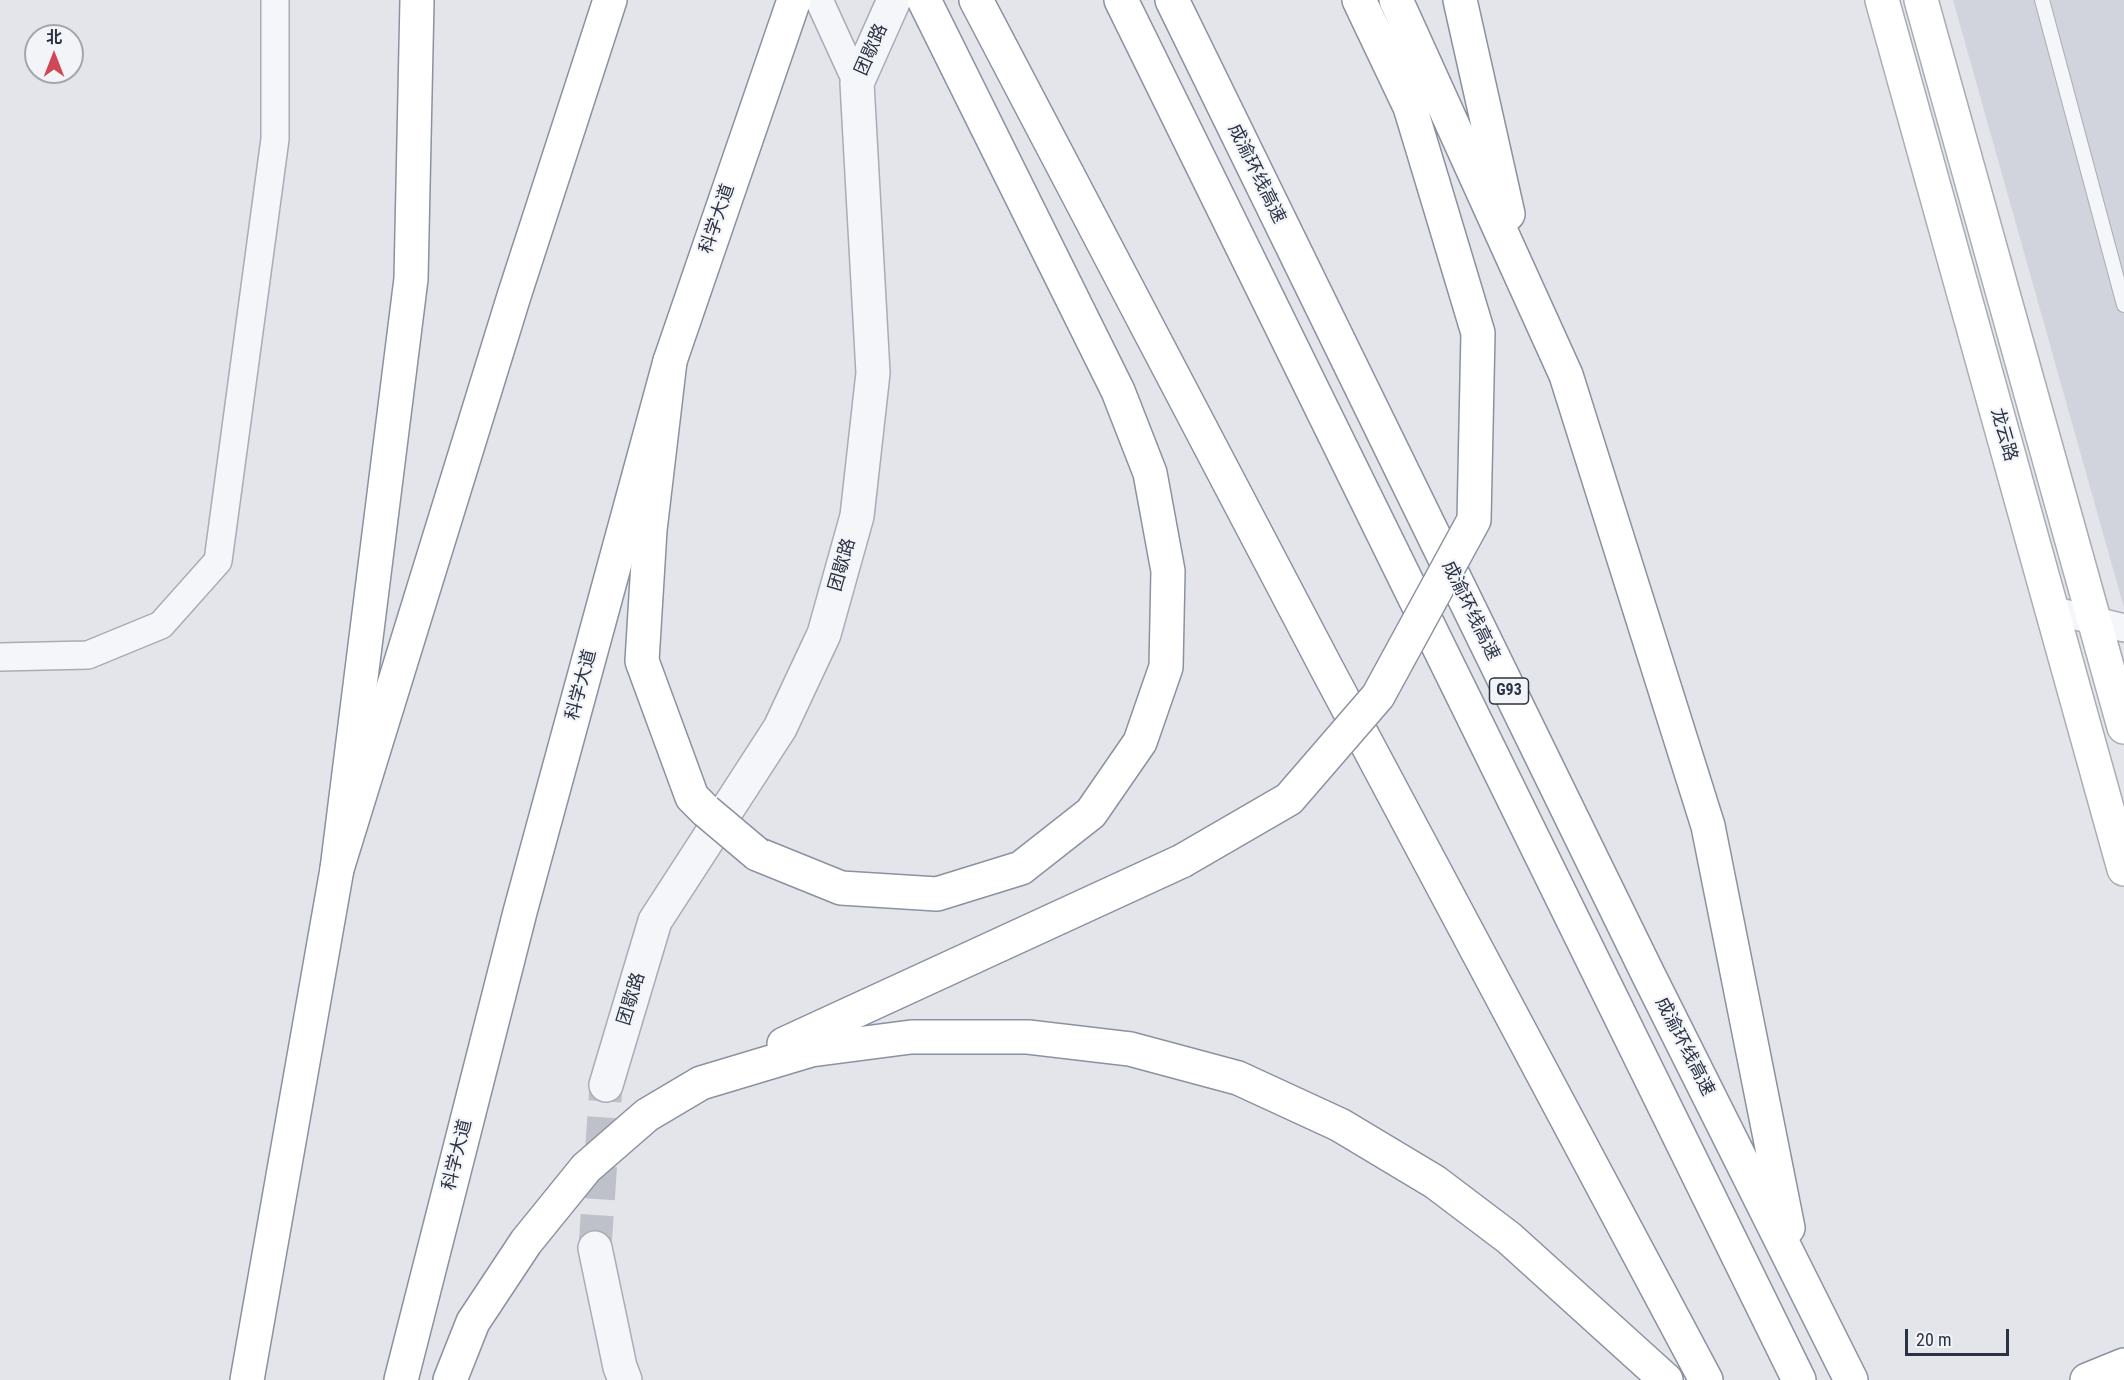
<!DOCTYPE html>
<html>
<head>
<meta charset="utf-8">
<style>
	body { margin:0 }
	#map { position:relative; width:2124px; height:1380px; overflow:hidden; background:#e3e5eb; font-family:"Roboto Condensed","Noto Sans SC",sans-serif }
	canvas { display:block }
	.north { position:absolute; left:24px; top:24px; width:60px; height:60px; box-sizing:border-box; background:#f2f4f8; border:2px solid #a2a6b0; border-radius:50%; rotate:0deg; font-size:16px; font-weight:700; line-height:24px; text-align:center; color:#2a3243 }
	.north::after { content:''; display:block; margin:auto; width:21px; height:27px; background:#ce4955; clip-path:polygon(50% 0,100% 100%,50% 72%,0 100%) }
	.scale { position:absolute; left:1905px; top:1329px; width:104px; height:27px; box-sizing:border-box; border:3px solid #2a3243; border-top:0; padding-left:8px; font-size:18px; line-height:21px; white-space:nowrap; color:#2a3243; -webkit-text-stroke:4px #f2f4f8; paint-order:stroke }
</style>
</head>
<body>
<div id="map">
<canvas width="2124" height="1380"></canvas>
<div class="north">北</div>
<div class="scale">20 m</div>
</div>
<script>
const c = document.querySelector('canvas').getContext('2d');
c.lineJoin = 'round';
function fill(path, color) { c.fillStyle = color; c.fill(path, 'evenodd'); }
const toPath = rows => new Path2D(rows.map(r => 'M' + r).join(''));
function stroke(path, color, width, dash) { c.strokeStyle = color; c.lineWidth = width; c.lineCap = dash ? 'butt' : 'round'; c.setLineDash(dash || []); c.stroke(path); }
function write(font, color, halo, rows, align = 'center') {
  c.font = font + ' "Roboto Condensed","Noto Sans SC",sans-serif'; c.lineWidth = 4.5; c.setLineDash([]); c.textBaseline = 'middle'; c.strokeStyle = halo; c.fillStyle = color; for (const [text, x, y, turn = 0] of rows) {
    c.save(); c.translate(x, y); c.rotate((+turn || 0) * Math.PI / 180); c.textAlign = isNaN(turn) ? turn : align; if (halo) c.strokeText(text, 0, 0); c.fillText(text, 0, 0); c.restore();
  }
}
const built = toPath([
	[1953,0,2124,0,2124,608]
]);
const tertiaryTunnel = toPath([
	[595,1248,606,1085]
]);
const service = toPath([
	[2042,0,2124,305]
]);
const minor = toPath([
	[819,0,857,83],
	[2052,610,2124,628],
	[0,657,88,655,161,625,218,561,275,139,275,0]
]);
const tertiary = toPath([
	[606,1085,655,921,780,728,824,634,857,516,873,373,857,83,894,0],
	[595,1248,620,1367,625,1380]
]);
const secondary = toPath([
	[1882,0,2124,869],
	[1921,0,2124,727]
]);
const trunk = toPath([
	[247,1380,337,869,514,296,610,0],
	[401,1380,520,912,670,361,794,0]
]);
const motorway = toPath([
	[976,0,1327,669,1706,1380],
	[1121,0,1799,1380],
	[1172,0,1648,974,1851,1380],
	[1359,0,1410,107,1433,183],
	[1396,0,1566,375,1708,826,1788,1228],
	[1460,0,1508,214],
	[670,361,650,530,642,661,692,797,706,811],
	[757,854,841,888,937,894,1021,868,1091,813,1140,742,1166,667,1168,571,1150,473,1118,391,924,0],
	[337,869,411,279,417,0],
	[784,1044,1182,861],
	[450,1380,473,1322,526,1242,586,1168,647,1115,701,1083,811,1050,911,1037,1028,1037,1130,1049,1238,1078,1340,1125,1435,1182,1509,1238,1666,1380],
	[2087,1380,2124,1365]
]);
const motorwayBridge = toPath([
	[706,811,757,854],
	[1182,861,1289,799,1378,696,1474,520,1478,333,1433,183]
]);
const shields = [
	[1509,691,39]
];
const shieldNames = [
	["G93",1509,691]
];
const streetNames = [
	["团歇路",872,50,-66],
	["成渝环线高速",1256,174,64],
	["科学大道",718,219,-71],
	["龙云路",2003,435,74],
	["团歇路",843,565,-74],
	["成渝环线高速",1470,611,64],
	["科学大道",582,685,-75],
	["团歇路",632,999,-73],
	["成渝环线高速",1684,1047,63],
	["科学大道",458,1155,-76]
];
fill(built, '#d1d4dd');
stroke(tertiaryTunnel, '#bec1c9', 33, [33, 16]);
stroke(service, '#a8acb5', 16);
stroke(minor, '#a8acb5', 30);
stroke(tertiary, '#a8acb5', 36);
stroke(secondary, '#a8acb5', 36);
stroke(trunk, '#8a92a1', 36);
stroke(motorway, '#8a92a1', 36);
stroke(service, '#f5f6f9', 14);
stroke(minor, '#f5f6f9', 27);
stroke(tertiary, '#f5f6f9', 33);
stroke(secondary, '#fff', 33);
stroke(trunk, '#fff', 33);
stroke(motorway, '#fff', 33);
stroke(motorwayBridge, '#8a92a1', 36, []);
stroke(motorwayBridge, '#fff', 33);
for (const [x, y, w] of shields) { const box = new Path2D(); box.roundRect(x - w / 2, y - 13, w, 26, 4.5); c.fillStyle = '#f2f4f8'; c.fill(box); stroke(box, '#2a3243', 1.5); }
write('bold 16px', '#2a3243', null, shieldNames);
write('18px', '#2a3243', '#f2f4f8', streetNames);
</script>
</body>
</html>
